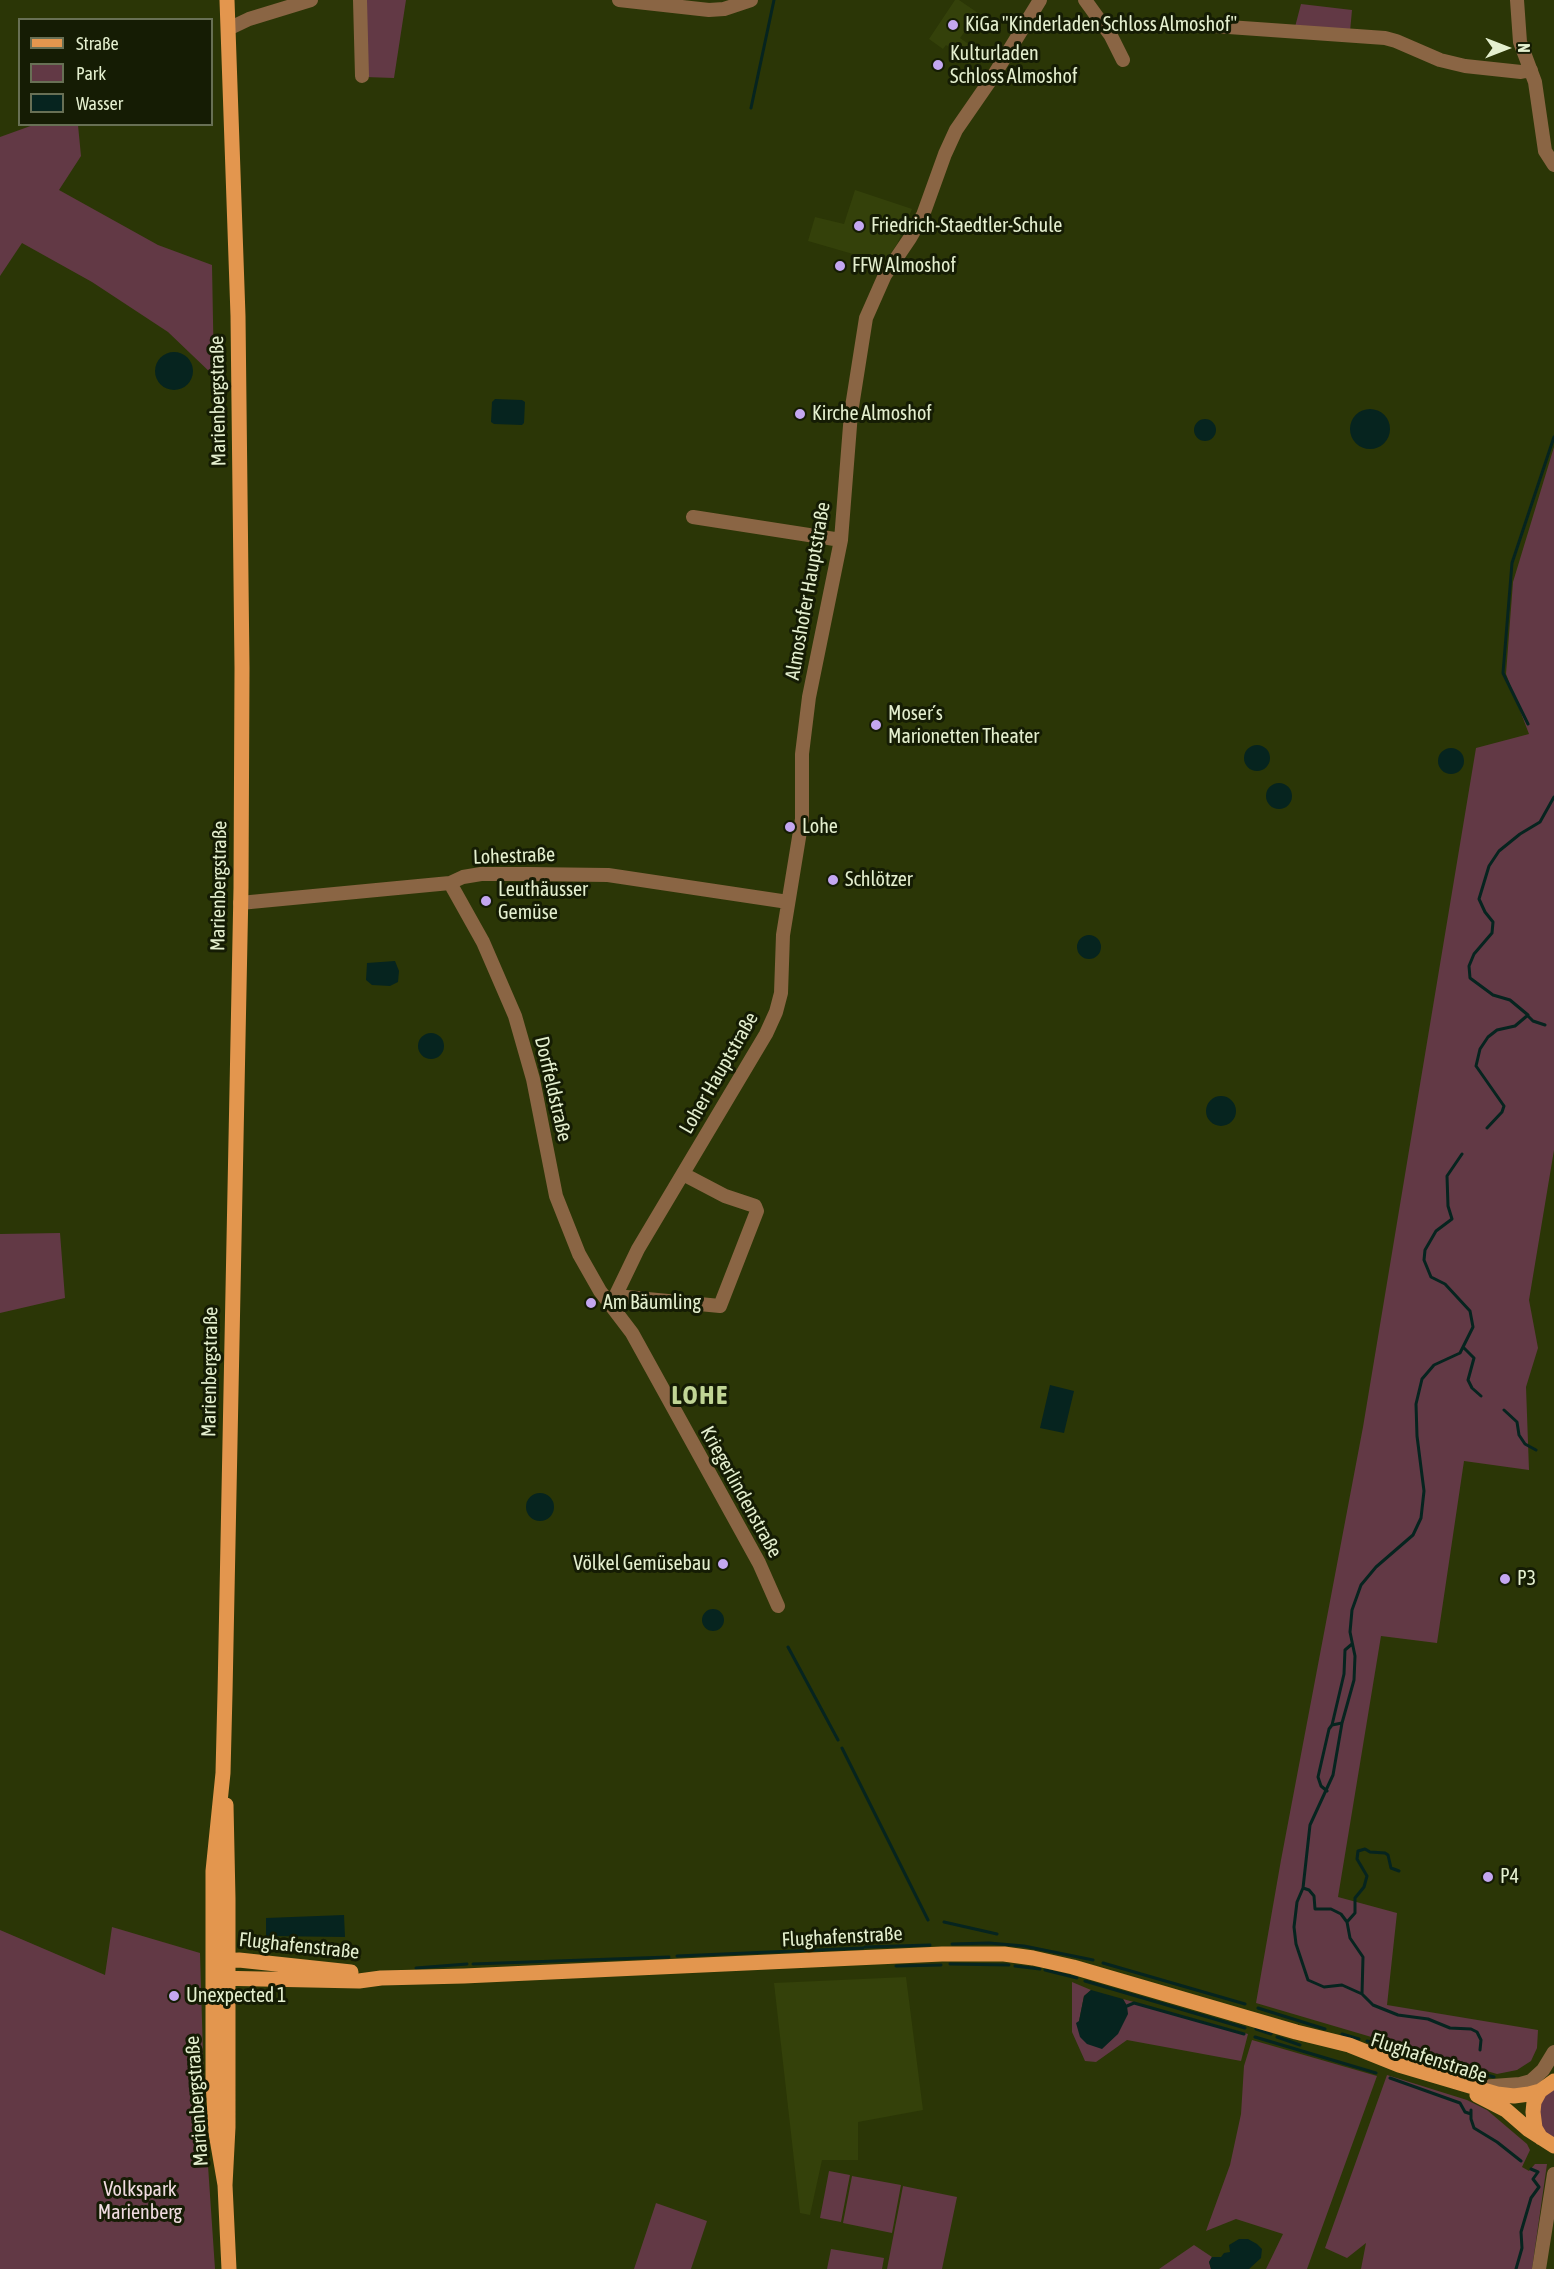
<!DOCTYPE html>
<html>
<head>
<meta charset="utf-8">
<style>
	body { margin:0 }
	#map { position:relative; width:1554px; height:2269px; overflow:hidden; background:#2b3606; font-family:"Asap Condensed",sans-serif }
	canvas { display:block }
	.legend { position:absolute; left:18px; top:18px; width:195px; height:108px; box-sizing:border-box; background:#151c04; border:2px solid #687055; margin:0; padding:8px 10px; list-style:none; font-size:18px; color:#e4efcf }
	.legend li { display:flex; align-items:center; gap:12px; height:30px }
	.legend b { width:30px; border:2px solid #687055 }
	.north { position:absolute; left:1476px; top:18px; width:60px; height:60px; -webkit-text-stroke:4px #151c04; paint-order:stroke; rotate:90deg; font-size:16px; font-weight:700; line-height:24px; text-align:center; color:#e4efcf }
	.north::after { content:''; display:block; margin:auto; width:21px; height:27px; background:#e4efcf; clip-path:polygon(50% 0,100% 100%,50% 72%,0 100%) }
</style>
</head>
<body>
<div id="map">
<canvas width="1554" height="2269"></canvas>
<ul class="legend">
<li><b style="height:8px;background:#e3964e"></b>Straße</li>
<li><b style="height:16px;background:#623945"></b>Park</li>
<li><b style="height:16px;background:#06241f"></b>Wasser</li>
</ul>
<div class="north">N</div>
</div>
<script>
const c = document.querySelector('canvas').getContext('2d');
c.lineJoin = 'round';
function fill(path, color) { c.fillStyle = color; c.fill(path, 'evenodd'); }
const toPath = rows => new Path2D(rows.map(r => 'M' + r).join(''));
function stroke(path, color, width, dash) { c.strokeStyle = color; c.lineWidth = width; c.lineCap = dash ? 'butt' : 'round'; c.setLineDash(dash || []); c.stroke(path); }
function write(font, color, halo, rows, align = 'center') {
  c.font = font + ' "Asap Condensed",sans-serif'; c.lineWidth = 6; c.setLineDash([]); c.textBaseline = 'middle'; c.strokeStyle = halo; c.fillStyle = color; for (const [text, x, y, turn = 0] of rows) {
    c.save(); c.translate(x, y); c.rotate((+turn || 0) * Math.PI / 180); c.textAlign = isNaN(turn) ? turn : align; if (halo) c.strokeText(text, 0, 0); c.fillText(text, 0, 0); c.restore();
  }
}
const built = toPath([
	[955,0,959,0,978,13,960,38,977,50,970,61,946,45,943,49,929,39],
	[855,190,912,209,897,244,884,263,808,241,815,217,844,224],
	[906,1977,923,2110,858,2122,858,2160,822,2160,810,2215,800,2213,774,1983]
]);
const green = toPath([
	[363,0,406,0,394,78,365,77],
	[1301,4,1352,10,1350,32,1295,27],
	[36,124,78,125,81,156,59,190,158,245,212,265,214,376,168,332,92,282,22,243,0,276,0,137],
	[1554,447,1554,1150,1529,1300,1538,1348,1526,1387,1529,1470,1464,1461,1437,1643,1381,1636,1338,1897,1397,1913,1387,2005,1538,2030,1537,2048,1531,2061,1517,2070,1497,2074,1256,2003,1281,1860,1363,1427,1476,748,1529,734,1506,674,1513,582],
	[60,1233,65,1298,0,1313,0,1234],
	[112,1927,200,1953,205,2121,215,2269,0,2269,0,1930,105,1975],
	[1072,1982,1091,1990,1084,1996,1079,2021,1127,2006,1123,1999,1248,2034,1241,2061,1127,2040,1096,2062,1085,2061,1072,2032],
	[1252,2040,1377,2076,1307,2269,1266,2269,1283,2234,1236,2219,1206,2231,1230,2165,1241,2114,1244,2066],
	[1387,2075,1467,2100,1487,2110,1527,2144,1530,2150,1522,2167,1529,2171,1535,2164,1547,2164,1532,2269,1361,2269,1366,2243,1347,2258,1325,2248],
	[1554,2083,1554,2139,1540,2129,1538,2097],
	[829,2171,850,2175,841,2222,820,2218],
	[852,2176,901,2185,892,2233,843,2223],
	[903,2186,957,2197,942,2269,887,2269],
	[656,2203,707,2221,691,2269,634,2269],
	[1194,2245,1212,2257,1209,2262,1211,2269,1159,2269],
	[831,2249,884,2258,882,2269,827,2269]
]);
const water = toPath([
	'155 371a19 19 0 1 1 38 0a19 19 0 1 1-38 0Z',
	[495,399,522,400,525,402,524,423,522,425,494,424,491,422,492,402],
	'1350 429a20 20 0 1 1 40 0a20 20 0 1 1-40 0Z',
	'1194 430a11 11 0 1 1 22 0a11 11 0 1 1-22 0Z',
	'1244 758a13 13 0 1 1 26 0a13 13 0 1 1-26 0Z',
	'1438 761a13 13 0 1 1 26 0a13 13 0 1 1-26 0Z',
	'1266 796a13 13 0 1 1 26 0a13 13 0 1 1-26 0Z',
	'1077 947a12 12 0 1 1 24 0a12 12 0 1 1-24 0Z',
	[395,961,399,971,398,982,390,986,372,985,366,980,367,963],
	'418 1046a13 13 0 1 1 26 0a13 13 0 1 1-26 0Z',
	'1206 1111a15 15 0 1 1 30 0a15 15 0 1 1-30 0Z',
	[1050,1385,1074,1391,1064,1433,1040,1428],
	'526 1507a14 14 0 1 1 28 0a14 14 0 1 1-28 0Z',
	'702 1620a11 11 0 1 1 22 0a11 11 0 1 1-22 0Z',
	[344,1915,345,1937,266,1936,266,1918],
	[1091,1990,1123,1999,1127,2006,1128,2014,1118,2034,1102,2049,1087,2044,1080,2037,1076,2023,1079,2021,1084,1996],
	[1239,2239,1248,2239,1257,2244,1262,2249,1261,2258,1249,2269,1211,2269,1209,2262,1212,2257,1221,2257,1224,2253,1230,2252,1229,2245]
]);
const stream = toPath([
	[751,108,774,0],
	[1528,724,1503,673,1512,563,1554,437],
	[1528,1016,1533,1021,1545,1025],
	[1487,1128,1502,1112,1504,1106,1476,1066,1480,1049,1488,1037,1497,1030,1515,1026,1528,1015,1510,1000,1493,995,1470,978,1469,966,1474,954,1492,933,1493,922,1485,912,1479,899,1489,866,1499,851,1520,834,1540,822,1554,797],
	[1462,1154,1447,1176,1448,1206,1452,1219,1436,1231,1425,1250,1424,1260,1431,1277,1445,1284,1470,1311,1473,1327,1460,1353,1434,1365,1422,1379,1416,1404,1417,1436,1424,1491,1421,1518,1413,1535,1376,1567,1361,1585,1352,1610,1350,1632,1355,1656,1354,1680,1342,1723,1333,1775,1310,1825,1303,1888,1309,1890,1314,1896,1315,1909,1331,1909,1341,1914,1347,1922,1350,1938,1363,1957,1362,1994,1373,2005,1398,2015,1428,2019,1450,2028,1471,2029,1477,2032,1481,2040,1480,2050],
	[1463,1347,1474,1358,1468,1380,1472,1388,1481,1396],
	[1504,1410,1517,1422,1519,1435,1525,1444,1536,1450],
	[788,1647,838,1740],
	[1332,1725,1344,1674,1345,1650,1352,1644],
	[842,1748,928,1920],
	[1327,1791,1321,1786,1318,1777,1329,1729,1332,1725,1342,1723],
	[1303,1888,1297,1902,1294,1927,1296,1944,1308,1980,1324,1987,1342,1985,1362,1994],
	[944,1922,997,1934],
	[1347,1922,1355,1913,1355,1898,1364,1887,1367,1876,1357,1859,1358,1851,1365,1849,1370,1852,1385,1853,1388,1855,1391,1868,1399,1871],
	[952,1944,989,1943,1024,1946,1093,1960],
	[865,1947,930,1945],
	[677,1956,863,1948],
	[1103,1963,1245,2004],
	[473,1964,669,1957],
	[950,1964,1009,1965],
	[896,1966,941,1965],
	[1015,1966,1040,1969],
	[416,1968,467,1964],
	[1045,1970,1077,1978],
	[1085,1981,1245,2028],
	[1127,2006,1134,2003,1244,2034],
	[1258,2008,1325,2029],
	[1256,2029,1271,2034],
	[1342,2034,1359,2039],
	[1255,2037,1376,2073],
	[1277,2037,1300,2045],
	[1367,2041,1494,2077],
	[1390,2078,1460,2103,1465,2112,1471,2114],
	[1471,2110,1471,2119,1474,2128,1497,2142,1521,2161],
	[1516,2269,1522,2248,1521,2232,1531,2198,1539,2187,1533,2179,1538,2172,1531,2169]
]);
const minor = toPath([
	[360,0,362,76],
	[619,0,709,10,724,9,751,0],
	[1085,0,1111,36,1123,60],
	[1517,0,1520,42,1535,82,1545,151,1554,165],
	[1200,25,1385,38,1396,41,1440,60,1465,66,1521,72,1531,70],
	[228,29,249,19,311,0],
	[693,517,841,540],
	[450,883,483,942,515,1016,533,1079,556,1196,579,1254,600,1291,632,1333,759,1563,778,1606],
	[240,903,450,883,463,877,481,874,528,874,608,875,788,902],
	[616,1296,720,1306,757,1211,755,1206,725,1196,683,1174],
	[611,1305,638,1249,766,1034,776,1012,781,993,783,935,802,819,802,754,809,697,841,540,851,413,866,318,885,275,910,238,923,215,945,154,956,130,994,75,1040,0],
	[1479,2087,1520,2084,1531,2081,1543,2070,1554,2052],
	[1539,2269,1554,2174]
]);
const major = toPath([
	[226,1805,228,1899,228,2127,225,2185,229,2269],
	[220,1961,239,1960,351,1972],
	[213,1978,359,1981,381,1978,464,1976,942,1954,1004,1954,1033,1958,1073,1967,1296,2032,1349,2045,1399,2065,1497,2094,1514,2096,1529,2094,1540,2091,1554,2081],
	[1540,2091,1534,2102,1533,2112,1535,2128,1541,2138],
	[1477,2095,1506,2110,1529,2130,1554,2146],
	[225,2185,216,2133,213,2082,213,1871,223,1773,225,1693,241,888,242,668,238,316,227,0]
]);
const markers = [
	[953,25,6,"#c4a7f1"],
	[938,65,6,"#c4a7f1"],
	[859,226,6,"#c4a7f1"],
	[840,266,6,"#c4a7f1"],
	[800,414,6,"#c4a7f1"],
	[876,725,6,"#c4a7f1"],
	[790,827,6,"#c4a7f1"],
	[833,880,6,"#c4a7f1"],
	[486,901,6,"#c4a7f1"],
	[591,1303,6,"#c4a7f1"],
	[723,1564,6,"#c4a7f1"],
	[1505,1579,6,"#c4a7f1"],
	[1488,1877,6,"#c4a7f1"],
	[174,1996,6,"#c4a7f1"]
];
const poiNames = [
	["KiGa \"Kinderladen Schloss Almoshof\"",965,25],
	["Kulturladen",950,54],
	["Schloss Almoshof",950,77],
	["Friedrich-Staedtler-Schule",871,226],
	["FFW Almoshof",852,266],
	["Kirche Almoshof",812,414],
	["Moser´s",888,714],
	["Marionetten Theater",888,737],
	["Lohe",802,827],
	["Schlötzer",845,880],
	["Leuthäusser",498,890],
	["Gemüse",498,913],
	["Am Bäumling",603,1303],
	["Völkel Gemüsebau",711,1564,"right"],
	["P3",1517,1579],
	["P4",1500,1877],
	["Unexpected 1",186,1996]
];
const streetNames = [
	["Marienbergstraße",218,401,-91],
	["Almoshofer Hauptstraße",808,591,-80],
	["Lohestraße",514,856,-2],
	["Marienbergstraße",219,886,-89],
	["Loher Hauptstraße",719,1073,-60],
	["Dorffeldstraße",553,1089,77],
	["Marienbergstraße",210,1372,-89],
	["Kriegerlindenstraße",741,1492,61],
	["Flughafenstraße",842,1937,-3],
	["Flughafenstraße",299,1946,6],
	["Flughafenstraße",1429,2058,18],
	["Marienbergstraße",197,2101,-94]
];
const parkNames = [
	["Volkspark",140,2190],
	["Marienberg",140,2213]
];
const districtNames = [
	["LOHE",700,1396]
];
fill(built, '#34410a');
fill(green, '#623945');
fill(water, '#06241f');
stroke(stream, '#06241f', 3);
stroke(minor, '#8a6544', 14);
stroke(major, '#e3964e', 15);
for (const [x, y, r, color] of markers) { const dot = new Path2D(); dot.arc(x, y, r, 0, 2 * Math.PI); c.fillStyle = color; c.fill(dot); stroke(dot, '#151c04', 2); }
write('20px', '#e4efcf', '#151c04', poiNames, 'left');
write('20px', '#e4efcf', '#151c04', streetNames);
write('20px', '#f1dce1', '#151c04', parkNames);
c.letterSpacing = '1.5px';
write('bold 26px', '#c1d595', '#151c04', districtNames);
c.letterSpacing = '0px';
</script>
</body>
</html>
